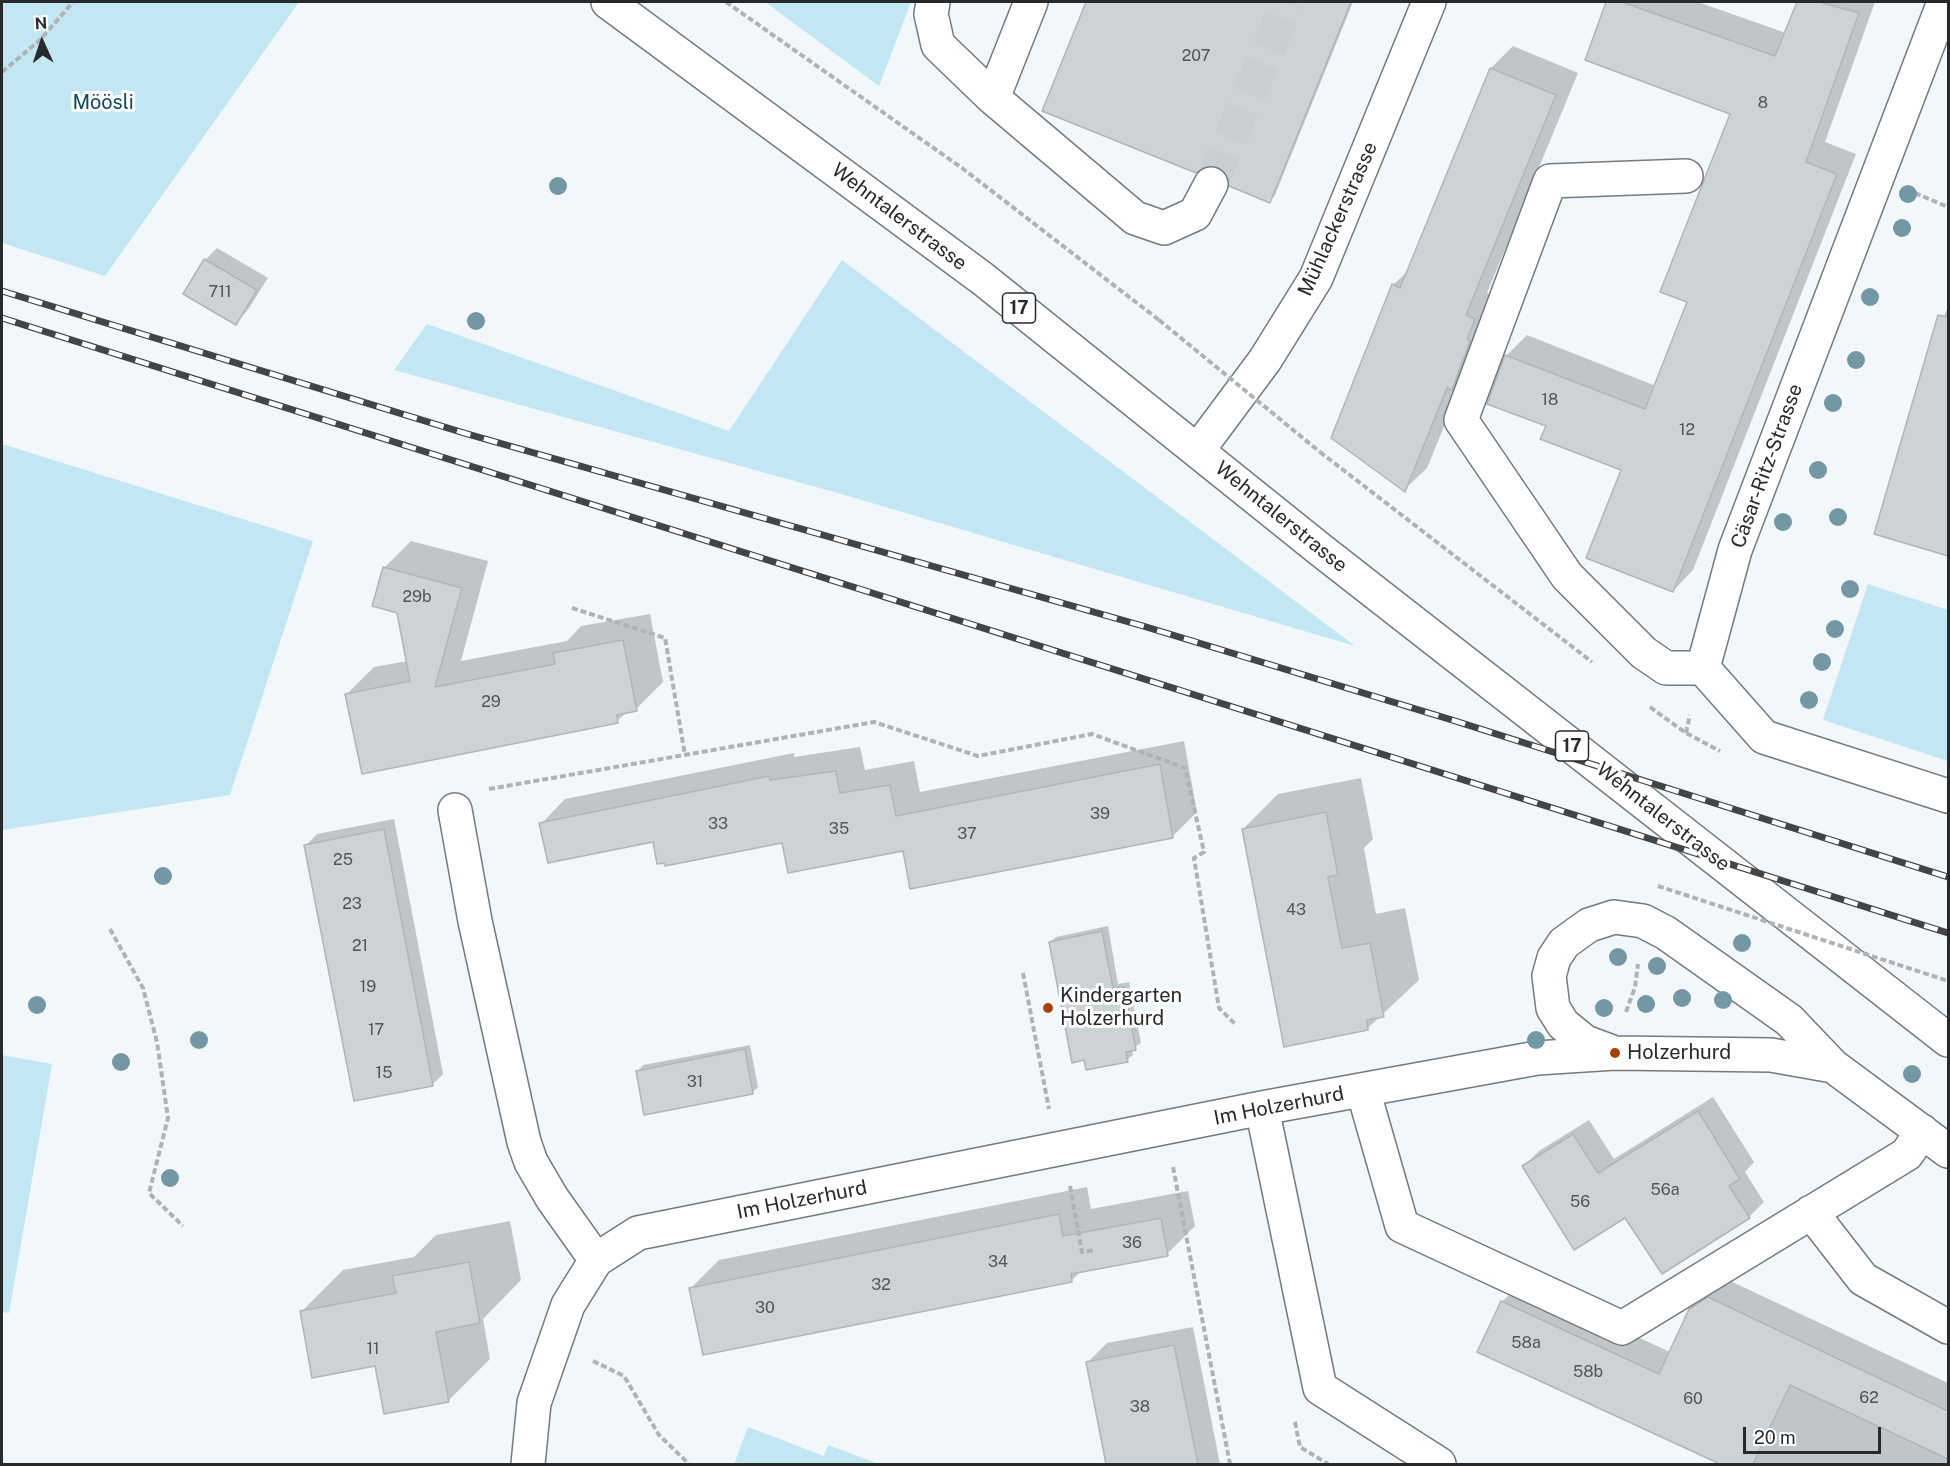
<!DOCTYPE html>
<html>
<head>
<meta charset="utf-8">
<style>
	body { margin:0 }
	#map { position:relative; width:1950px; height:1466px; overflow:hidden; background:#f1f7fa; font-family:"Public Sans",sans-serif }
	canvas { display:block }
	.frame { position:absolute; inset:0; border:3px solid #27292a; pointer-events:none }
	.north { position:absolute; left:12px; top:12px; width:60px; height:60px; -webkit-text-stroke:4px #fff; paint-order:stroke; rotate:357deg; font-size:16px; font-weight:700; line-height:24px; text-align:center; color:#27292a }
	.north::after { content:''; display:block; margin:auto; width:21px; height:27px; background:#27292a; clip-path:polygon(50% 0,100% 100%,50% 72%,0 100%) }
	.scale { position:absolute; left:1743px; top:1427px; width:138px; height:27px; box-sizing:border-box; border:3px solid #27292a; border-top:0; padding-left:8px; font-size:18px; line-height:21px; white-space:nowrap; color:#27292a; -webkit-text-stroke:4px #fff; paint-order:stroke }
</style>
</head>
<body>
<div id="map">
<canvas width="1950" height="1466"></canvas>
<div class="frame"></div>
<div class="north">N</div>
<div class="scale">20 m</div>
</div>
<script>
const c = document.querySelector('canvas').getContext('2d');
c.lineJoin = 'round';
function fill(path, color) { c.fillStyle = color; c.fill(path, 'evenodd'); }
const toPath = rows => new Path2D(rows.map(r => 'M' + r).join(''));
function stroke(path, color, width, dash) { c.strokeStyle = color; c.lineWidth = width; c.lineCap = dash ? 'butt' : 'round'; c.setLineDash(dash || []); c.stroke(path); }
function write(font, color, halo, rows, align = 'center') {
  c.font = font + ' "Public Sans",sans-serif'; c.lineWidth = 6; c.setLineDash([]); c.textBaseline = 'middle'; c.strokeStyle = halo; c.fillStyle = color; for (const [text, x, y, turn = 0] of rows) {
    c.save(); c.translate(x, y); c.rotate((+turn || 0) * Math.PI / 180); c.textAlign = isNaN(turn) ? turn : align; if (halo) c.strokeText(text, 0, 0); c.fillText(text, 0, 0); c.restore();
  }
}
const green = toPath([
	[2,2,299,2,105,276,2,243],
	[765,2,911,2,879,86],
	[842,260,1355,646,845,495,394,370,427,324,729,431],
	[2,444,313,541,230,795,2,830],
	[1868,584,1948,610,1948,761,1823,720],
	[2,1055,52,1064,9,1313,2,1312],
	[748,1427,824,1456,828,1445,879,1464,734,1464]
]);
const shadow = toPath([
	[1087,2,1353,2,1275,195,1270,201,1220,166,1043,110],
	[1608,2,1698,2,1786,33,1798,2,1875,2,1825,142,1856,154,1693,570,1673,591,1623,469,1548,425,1489,403,1507,355,1527,335,1656,386,1689,301,1731,114,1587,59],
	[1513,46,1578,73,1487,293,1497,297,1427,468,1404,490,1393,285,1409,270,1491,68],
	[217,248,268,278,247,311,236,323,185,293,205,260],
	[1948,307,1948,554,1876,533,1932,343],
	[411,541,488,561,461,661,567,641,581,626,650,614,663,682,636,709,628,711,617,721,347,694,374,667,407,661,398,612,384,568],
	[1184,741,1197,812,1173,836,904,849,541,824,565,799,794,753,794,757,860,747,865,770,914,761,920,792],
	[1361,778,1373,839,1364,848,1376,914,1405,908,1419,980,1368,1028,1243,829,1278,794],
	[394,819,443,1074,432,1085,306,845,317,834],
	[1108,926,1118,984,1129,982,1141,1043,1132,1049,1133,1055,1127,1060,1050,942,1056,937],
	[750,1045,758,1087,753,1092,645,1113,638,1071,643,1065],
	[1713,1097,1754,1162,1745,1172,1764,1202,1749,1217,1626,1215,1524,1166,1539,1151,1589,1120,1614,1159],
	[1087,1187,1091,1209,1188,1191,1195,1226,1167,1254,1082,1270,1072,1280,691,1288,719,1260],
	[510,1221,521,1280,483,1319,490,1359,448,1401,376,1364,301,1312,343,1270,414,1257,436,1235],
	[1728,1280,1948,1383,1948,1464,1725,1464,1479,1352,1502,1302,1521,1283,1670,1352,1690,1310,1709,1291],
	[1193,1327,1220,1464,1108,1464,1088,1362,1107,1343]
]);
const building = toPath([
	[1086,2,1351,2,1270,203,1229,186,1227,175,1219,167,1210,165,1196,173,1042,111,1086,2],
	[1606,2,1622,2,1775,56,1797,2,1819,2,1859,13,1806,162,1837,174,1673,592,1586,558,1621,470,1540,439,1546,426,1487,404,1505,355,1645,409,1687,302,1660,292,1730,114,1585,60,1606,2],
	[1490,68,1556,95,1466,315,1475,319,1467,339,1470,341,1452,390,1447,388,1405,492,1331,438,1392,284,1400,288,1490,68],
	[204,259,257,290,236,325,183,294,204,259],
	[1938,315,1948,317,1948,556,1874,534,1938,315],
	[383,567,462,588,435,687,555,664,553,653,623,640,637,711,617,715,618,723,362,774,345,694,410,681,397,613,372,606,383,567],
	[1160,764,1173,838,910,889,903,851,788,873,782,843,665,866,664,863,657,864,653,842,548,863,539,823,769,776,770,780,836,771,840,793,890,785,896,816,1160,764],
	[1326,812,1338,875,1328,877,1342,948,1370,943,1384,1017,1367,1020,1368,1030,1284,1047,1242,829,1326,812],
	[384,829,433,1086,354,1101,304,845,384,829],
	[1102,931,1113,988,1124,987,1136,1050,1126,1052,1128,1062,1086,1070,1084,1060,1072,1063,1049,942,1102,931],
	[745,1049,753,1094,644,1115,636,1071,745,1049],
	[1698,1111,1740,1179,1729,1186,1750,1218,1662,1274,1625,1218,1574,1250,1522,1166,1573,1134,1598,1173,1698,1111],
	[1059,1214,1063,1236,1161,1218,1168,1256,1071,1274,1072,1282,703,1355,689,1288,1059,1214],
	[469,1262,480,1323,436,1332,449,1402,384,1414,375,1366,312,1378,300,1311,396,1293,392,1276,469,1262],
	[1708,1297,1948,1411,1948,1459,1790,1385,1753,1464,1720,1464,1477,1352,1501,1301,1659,1374,1689,1309,1708,1297],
	[1174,1345,1198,1464,1106,1464,1086,1362,1174,1345]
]);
const minorTunnel = toPath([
	[1211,184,1288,2]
]);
const path = toPath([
	[726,2,962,168,1159,320],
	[2,72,40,40,73,2],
	[1915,193,1948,207],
	[1320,452,1592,662],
	[572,608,665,638,685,755],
	[1650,707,1686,733,1720,751],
	[1686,733,1690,715],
	[489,789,874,722,978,756,1092,734,1185,768,1204,852,1194,858,1219,1008,1235,1024],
	[110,929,143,988,157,1042,168,1118,149,1193,183,1226],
	[1023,973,1049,1109],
	[1626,1012,1635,987,1638,964],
	[1173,1167,1230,1464],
	[1070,1186,1082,1252,1094,1250],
	[593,1361,624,1376,659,1435,689,1464],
	[1295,1422,1300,1447,1328,1464]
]);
const minor = toPath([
	[933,2,931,14,938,45,993,98],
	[1031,2,993,98,1135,218,1164,228,1195,214,1211,184],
	[1944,2,1735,550,1703,668,1764,737,1948,796],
	[1686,176,1550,181,1461,420,1567,576,1644,653,1666,668,1703,668],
	[1198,450,1265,360,1316,278,1429,2],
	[455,810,475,921,524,1142,531,1162,552,1198,596,1260],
	[1612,1052,1585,1042,1563,1024,1553,1008,1549,976,1554,958,1564,943,1589,925,1614,917,1643,921,1666,933,1789,1020,1833,1066],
	[1363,1090,1402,1226,1622,1328,1907,1154,1922,1131],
	[1262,1108,1320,1388,1439,1464],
	[1811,1212,1863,1279,1948,1327],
	[528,1464,534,1403,568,1305,596,1260,638,1233,1262,1108,1537,1058,1615,1053,1771,1055,1833,1066,1948,1151]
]);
const major = toPath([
	[608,2,983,279,1322,551,1948,1040]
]);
const rail = toPath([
	[2,291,464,433,1143,626,1452,720,1948,877],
	[2,318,1948,933]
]);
const pathBridge = toPath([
	[1159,320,1320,452],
	[1658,886,1948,981]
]);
const trees = [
	[558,186],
	[1908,194],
	[1902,228],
	[1870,297],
	[476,321],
	[1856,360],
	[1833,403],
	[1818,470],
	[1838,517],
	[1783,522],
	[1850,589],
	[1835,629],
	[1822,662],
	[1809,700],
	[163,876],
	[1742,943],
	[1618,957],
	[1657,966],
	[1682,998],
	[1723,1000],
	[1646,1004],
	[37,1005],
	[1604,1008],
	[199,1040],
	[1536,1040],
	[121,1062],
	[1912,1074],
	[170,1178]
];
const markers = [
	[1048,1008,6,"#a5420b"],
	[1615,1053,6,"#a5420b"]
];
const numberNames = [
	["207",1196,56],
	["8",1763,103],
	["711",220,292],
	["18",1550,400],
	["12",1687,430],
	["29b",417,597],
	["29",491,702],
	["39",1100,814],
	["33",718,824],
	["35",839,829],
	["37",967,834],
	["25",343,860],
	["23",352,904],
	["43",1296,910],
	["21",360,946],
	["19",368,987],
	["17",376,1030],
	["15",384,1073],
	["31",695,1082],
	["56a",1665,1190],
	["56",1580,1202],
	["36",1132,1243],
	["34",998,1262],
	["32",881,1285],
	["30",765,1308],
	["58a",1526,1343],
	["11",373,1349],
	["58b",1588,1372],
	["62",1869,1398],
	["60",1693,1399],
	["38",1140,1407]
];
const shields = [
	[1019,308,33],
	[1572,746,33]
];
const shieldNames = [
	["17",1019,308],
	["17",1572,746]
];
const parkNames = [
	["Möösli",103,103]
];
const streetNames = [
	["Wehntalerstrasse",899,217,37],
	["Mühlackerstrasse",1338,219,-66],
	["Cäsar-Ritz-Strasse",1767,466,-70],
	["Wehntalerstrasse",1281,517,39],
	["Wehntalerstrasse",1663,817,38],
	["Im Holzerhurd",1279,1106,-11],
	["Im Holzerhurd",802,1200,-11]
];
const poiNames = [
	["Kindergarten",1060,996],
	["Holzerhurd",1060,1019],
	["Holzerhurd",1627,1053]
];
fill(green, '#c3e6f3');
fill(shadow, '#0003');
fill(building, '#cdd3d5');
stroke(building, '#b0b6b8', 1.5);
stroke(minorTunnel, '#c9ced0', 33, [33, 16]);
stroke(minor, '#757a7d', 36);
stroke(major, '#757a7d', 36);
stroke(path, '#aeb3b5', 4, [6, 3]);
stroke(minor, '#fff', 33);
stroke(major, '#fff', 33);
stroke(rail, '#424446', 7);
stroke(rail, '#fff', 4.5, [14]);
stroke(pathBridge, '#aeb3b5', 4, [6, 3]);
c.fillStyle = '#7398a3';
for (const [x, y] of trees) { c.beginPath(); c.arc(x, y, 9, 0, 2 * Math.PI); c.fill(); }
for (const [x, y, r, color] of markers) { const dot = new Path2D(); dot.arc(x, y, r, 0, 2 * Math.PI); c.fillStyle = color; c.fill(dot); stroke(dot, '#fff', 2); }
write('16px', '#505455', null, numberNames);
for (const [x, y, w] of shields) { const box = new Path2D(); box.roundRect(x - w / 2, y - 15, w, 30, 4.5); c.fillStyle = '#fff'; c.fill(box); stroke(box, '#27292a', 1.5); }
write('bold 18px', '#27292a', null, shieldNames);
write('20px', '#0c4a5c', '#fff', parkNames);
write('20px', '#27292a', '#fff', streetNames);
write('20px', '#27292a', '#fff', poiNames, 'left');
</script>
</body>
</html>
